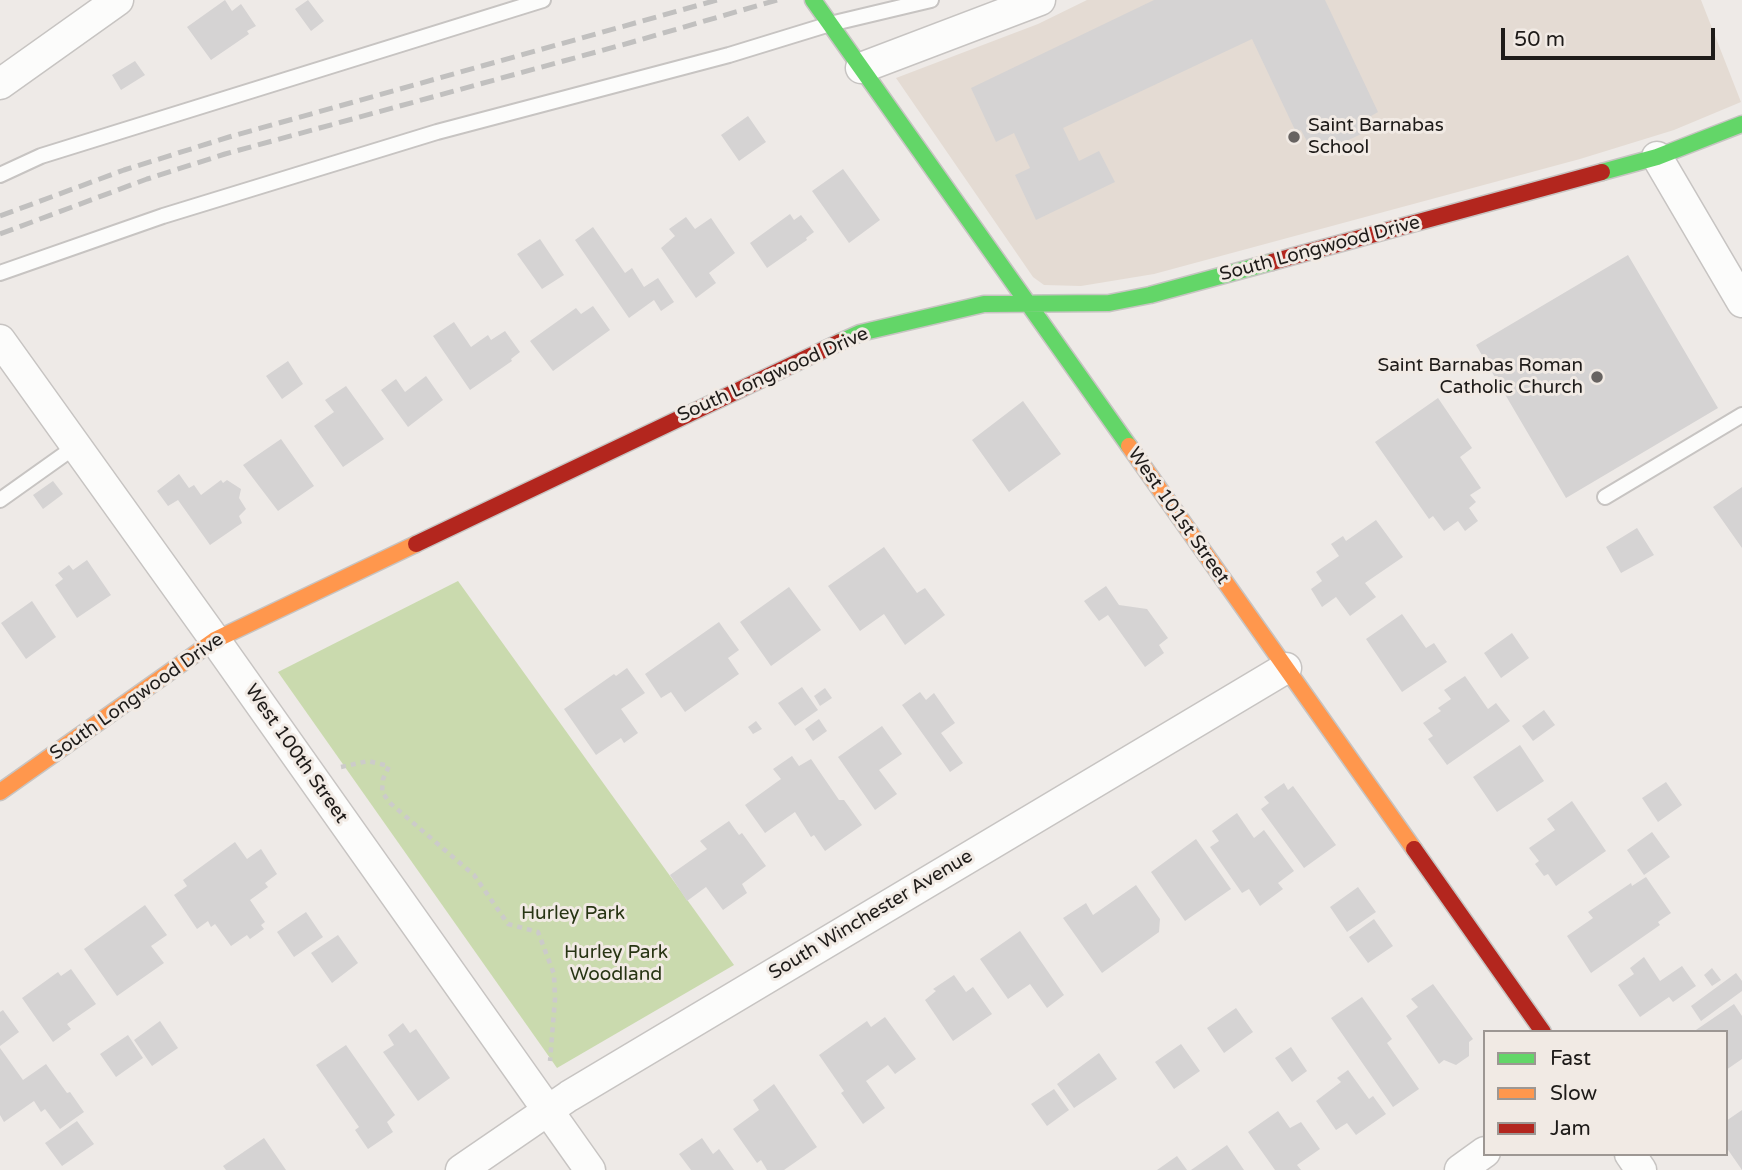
<!DOCTYPE html>
<html>
<head>
<meta charset="utf-8">
<style>
	body { margin:0 }
	#map { position:relative; width:1742px; height:1170px; overflow:hidden; background:#eeeae7; font-family:"Varela Round",sans-serif }
	canvas { display:block }
	.legend { position:absolute; left:1483px; top:1030px; width:245px; height:126px; box-sizing:border-box; background:#f1eae4; border:2px solid #9d9793; margin:0; padding:9px 12px; list-style:none; font-size:21px; color:#1e1b19 }
	.legend li { display:flex; align-items:center; gap:14px; height:35px }
	.legend b { width:35px; border:2px solid #9d9793 }
	.scale { position:absolute; left:1501px; top:28px; width:214px; height:32px; box-sizing:border-box; border:4px solid #1e1b19; border-top:0; padding-left:9px; font-size:21px; line-height:24px; white-space:nowrap; color:#1e1b19; -webkit-text-stroke:5px #f1eae4; paint-order:stroke }
</style>
</head>
<body>
<div id="map">
<canvas width="1742" height="1170"></canvas>
<ul class="legend">
<li><b style="height:9px;background:#63d668"></b>Fast</li>
<li><b style="height:9px;background:#ff974d"></b>Slow</li>
<li><b style="height:9px;background:#b3261e"></b>Jam</li>
</ul>
<div class="scale">50 m</div>
</div>
<script>
const c = document.querySelector('canvas').getContext('2d');
c.lineJoin = 'round';
function fill(path, color) { c.fillStyle = color; c.fill(path, 'evenodd'); }
const toPath = rows => new Path2D(rows.map(r => 'M' + r).join(''));
function stroke(path, color, width, dash) { c.strokeStyle = color; c.lineWidth = width; c.lineCap = dash ? 'butt' : 'round'; c.setLineDash(dash || []); c.stroke(path); }
function write(font, color, halo, rows, align = 'center') {
  c.font = font + ' "Varela Round",sans-serif'; c.lineWidth = 6; c.setLineDash([]); c.textBaseline = 'middle'; c.strokeStyle = halo; c.fillStyle = color; for (const [text, x, y, turn = 0] of rows) {
    c.save(); c.translate(x, y); c.rotate((+turn || 0) * Math.PI / 180); c.textAlign = isNaN(turn) ? turn : align; if (halo) c.strokeText(text, 0, 0); c.fillText(text, 0, 0); c.restore();
  }
}
const built = toPath([
	[1087,0,1701,0,1741,102,1674,130,1580,159,1154,274,1081,286,1044,285,1033,277,896,78,1038,24]
]);
const green = toPath([
	[458,581,734,965,557,1068,278,672]
]);
const building = toPath([
	[225,0,232,11,241,4,256,26,247,31,249,34,211,60,187,27],
	[308,0,324,21,311,31,295,9],
	[1154,0,1325,0,1378,112,1371,116,1376,127,1321,153,1317,144,1310,147,1301,130,1296,132,1252,39,1063,128,1079,161,1099,151,1115,182,1036,220,1015,175,1030,168,1014,133,996,142,971,88],
	[135,61,145,75,121,90,112,75],
	[748,116,766,142,739,161,721,135],
	[843,169,880,220,849,243,812,191],
	[790,214,794,220,801,215,814,232,806,238,807,240,767,268,750,243],
	[686,217,695,229,711,218,735,253,709,273,716,283,696,298,661,248,675,236,669,229],
	[593,227,625,273,632,268,644,287,658,278,674,302,661,311,654,300,629,318,575,240],
	[540,239,564,275,542,289,517,254],
	[1628,255,1718,408,1566,498,1476,345],
	[593,306,610,330,553,371,530,341,576,308,581,314],
	[454,322,471,347,488,335,491,340,505,331,520,352,511,359,512,361,470,390,433,336],
	[288,361,303,384,282,399,266,376],
	[426,376,443,400,408,427,381,390,396,379,405,392],
	[346,386,384,439,343,467,314,426,334,412,325,400],
	[1438,398,1472,448,1460,457,1481,488,1470,495,1476,502,1469,508,1478,521,1465,531,1458,521,1444,531,1433,516,1429,519,1375,442],
	[1023,401,1061,454,1009,492,972,440],
	[281,439,314,486,278,511,243,465],
	[179,474,189,488,194,485,201,495,221,480,223,483,227,480,241,489,239,498,246,509,239,516,242,523,210,545,178,500,168,506,157,491],
	[53,481,63,494,43,509,33,495],
	[1742,487,1742,548,1713,507],
	[1376,520,1403,557,1365,583,1376,597,1350,616,1336,597,1322,607,1311,589,1322,581,1316,572,1339,556,1331,544,1343,536,1346,541],
	[1637,528,1654,555,1621,573,1606,547],
	[884,547,917,593,925,588,945,615,905,645,884,614,860,631,828,586],
	[87,560,111,595,77,618,55,585,63,579,58,573,69,565,73,570],
	[1106,586,1119,605,1147,609,1168,638,1159,645,1164,653,1145,667,1108,615,1099,621,1084,601],
	[789,587,821,630,771,666,740,622],
	[32,601,56,637,26,659,1,623],
	[1402,614,1426,648,1434,643,1447,662,1402,692,1366,639],
	[719,622,739,650,728,658,739,674,685,712,671,692,661,698,645,674],
	[1512,633,1529,658,1501,678,1484,653],
	[627,668,645,693,621,709,638,733,624,743,621,738,596,755,564,709,614,674,616,676],
	[1465,676,1488,709,1496,703,1510,721,1447,765,1428,739,1433,736,1423,723,1441,711,1438,708,1451,699,1444,690],
	[802,687,818,710,795,726,778,703],
	[825,688,832,698,820,706,814,696],
	[920,692,926,700,934,693,955,723,941,733,963,763,950,772,902,705],
	[1544,710,1555,725,1533,741,1522,726],
	[819,719,827,731,813,741,805,729],
	[756,721,762,729,753,734,748,727],
	[882,726,902,754,879,770,897,794,875,810,838,757],
	[1520,745,1544,781,1497,812,1473,777],
	[792,756,799,766,811,759,839,800,844,800,862,825,825,851,814,835,811,837,795,812,765,833,745,805,781,779,773,769],
	[1666,782,1682,805,1658,822,1642,798],
	[1284,783,1288,790,1293,786,1336,845,1304,868,1261,809,1269,803,1264,797],
	[1572,801,1606,851,1556,886,1548,874,1544,876,1535,864,1539,861,1529,848,1555,830,1547,819],
	[1237,813,1254,838,1264,830,1294,871,1278,883,1283,889,1260,906,1249,889,1242,893,1210,847,1219,841,1212,831],
	[729,821,739,835,742,833,766,866,742,884,747,893,723,910,706,887,687,901,670,875,707,849,700,841],
	[1652,832,1670,857,1644,875,1627,850],
	[1196,839,1231,889,1185,921,1151,872],
	[235,842,247,859,261,849,277,874,265,883,268,887,250,900,265,922,261,925,264,929,250,939,247,935,231,946,215,924,211,927,208,921,197,929,174,895,187,886,183,880],
	[1646,877,1671,913,1658,922,1660,925,1591,973,1567,936,1593,918,1588,912,1631,883,1632,886],
	[1136,885,1160,919,1159,932,1102,973,1063,918,1086,903,1093,915],
	[1358,887,1376,912,1347,932,1330,907],
	[145,905,167,935,151,946,164,963,117,996,84,949],
	[306,912,323,937,294,957,277,932],
	[1374,919,1393,946,1368,963,1349,937],
	[1020,931,1064,995,1047,1008,1030,984,1008,999,980,959],
	[338,935,358,963,332,983,311,953],
	[1644,957,1660,981,1682,966,1696,986,1673,1002,1669,997,1640,1017,1618,985,1634,974,1630,968],
	[1712,968,1721,980,1712,986,1704,975],
	[71,969,96,1004,67,1024,71,1029,53,1042,22,998,58,972,61,976],
	[1736,973,1742,981,1742,991,1701,1021,1691,1006],
	[954,975,966,992,973,987,992,1014,953,1041,925,1000,936,991,933,989],
	[1433,984,1473,1039,1469,1042,1469,1056,1456,1065,1444,1060,1439,1064,1406,1016,1418,1007,1411,999],
	[1362,997,1392,1039,1387,1043,1419,1089,1393,1107,1331,1018],
	[1734,1004,1742,1016,1742,1059,1726,1070,1726,1032,1693,1032],
	[1236,1008,1253,1032,1224,1053,1207,1028],
	[3,1010,19,1032,0,1046,0,1012],
	[885,1017,916,1059,895,1074,888,1065,866,1081,885,1108,863,1124,841,1093,844,1091,819,1055,867,1021,871,1027],
	[160,1021,178,1048,152,1066,134,1040],
	[403,1023,410,1033,416,1029,450,1078,418,1101,383,1052,394,1045,388,1035],
	[128,1035,143,1058,116,1077,100,1054],
	[1181,1044,1200,1071,1174,1089,1155,1062],
	[346,1045,395,1115,387,1122,393,1132,368,1149,355,1130,359,1127,316,1065],
	[1291,1047,1307,1071,1292,1082,1275,1058],
	[0,1048,23,1080,46,1064,67,1093,70,1092,84,1112,60,1129,45,1109,41,1112,34,1101,4,1122,0,1115],
	[1099,1053,1117,1079,1074,1108,1057,1084],
	[1348,1070,1369,1099,1373,1096,1386,1114,1356,1135,1347,1123,1336,1130,1316,1101,1341,1082,1337,1078],
	[774,1084,817,1147,784,1170,767,1170,761,1160,757,1163,733,1129,759,1110,753,1100],
	[1054,1089,1069,1110,1047,1126,1031,1104],
	[1742,1110,1742,1170,1726,1147,1726,1121],
	[1278,1111,1290,1128,1301,1122,1320,1149,1297,1165,1301,1170,1275,1170,1248,1132],
	[77,1121,94,1144,62,1166,45,1143],
	[264,1138,286,1170,226,1170,223,1166],
	[702,1138,713,1154,719,1149,734,1170,691,1170,679,1154],
	[1227,1145,1244,1170,1191,1170],
	[1177,1156,1187,1170,1157,1170]
]);
const path = toPath([
	[341,767,368,761,389,766,383,779,382,792,390,803,474,875,508,924,538,932,554,974,555,999,550,1061]
]);
const lane = toPath([
	[0,175,41,156,543,0],
	[0,273,163,216,437,132,729,55,830,24,931,0],
	[1605,497,1742,415],
	[0,500,76,446]
]);
const street = toPath([
	[861,68,1040,0],
	[0,84,118,0],
	[1657,157,1742,302],
	[0,340,215,640,590,1170],
	[1630,1154,1641,1170],
	[461,1170,569,1096,1286,668],
	[1460,1170,1485,1152]
]);
const fast = toPath([
	[813,0,1129,446],
	[1602,172,1657,157,1742,124],
	[840,342,860,333,984,304,1109,303,1150,295,1272,262]
]);
const slow = toPath([
	[1129,446,1414,849],
	[0,792,215,640,416,544]
]);
const jam = toPath([
	[1272,262,1602,172],
	[416,544,840,342],
	[1414,849,1543,1032]
]);
const rail = toPath([
	[0,216,124,170,229,137,717,0],
	[0,234,147,179,225,154,629,43,777,0]
]);
const markers = [
	[1294,137,7,"#676361"],
	[1597,377,7,"#676361"]
];
const poiNames = [
	["Saint Barnabas",1308,126],
	["School",1308,148],
	["Saint Barnabas Roman",1583,366,"right"],
	["Catholic Church",1583,388,"right"]
];
const streetNames = [
	["South Longwood Drive",1320,249,-15],
	["South Longwood Drive",773,375,-24],
	["West 101st Street",1178,516,55],
	["South Longwood Drive",137,697,-35],
	["West 100th Street",296,754,55],
	["South Winchester Avenue",871,915,-31]
];
const parkNames = [
	["Hurley Park",573,914],
	["Hurley Park",616,953],
	["Woodland",616,975]
];
fill(built, '#e4dbd3');
fill(green, '#cadaae');
fill(building, '#d5d3d3');
stroke(lane, '#c7c4c2', 18);
stroke(street, '#c7c4c2', 33);
stroke(fast, '#c7c4c2', 19);
stroke(slow, '#c7c4c2', 19);
stroke(jam, '#c7c4c2', 19);
stroke(path, '#cccbca', 4.5, [5, 5]);
stroke(lane, '#fcfcfb', 14);
stroke(street, '#fcfcfb', 30);
stroke(fast, '#63d668', 16);
stroke(slow, '#ff974d', 16);
stroke(jam, '#b3261e', 16);
stroke(rail, '#c1c0bf', 5, [14, 7]);
for (const [x, y, r, color] of markers) { const dot = new Path2D(); dot.arc(x, y, r, 0, 2 * Math.PI); c.fillStyle = color; c.fill(dot); stroke(dot, '#f1eae4', 2.5); }
write('19px', '#1e1b19', '#f1eae4', poiNames, 'left');
write('19px', '#1e1b19', '#f1eae4', streetNames);
write('19px', '#283514', '#f1eae4', parkNames);
</script>
</body>
</html>
